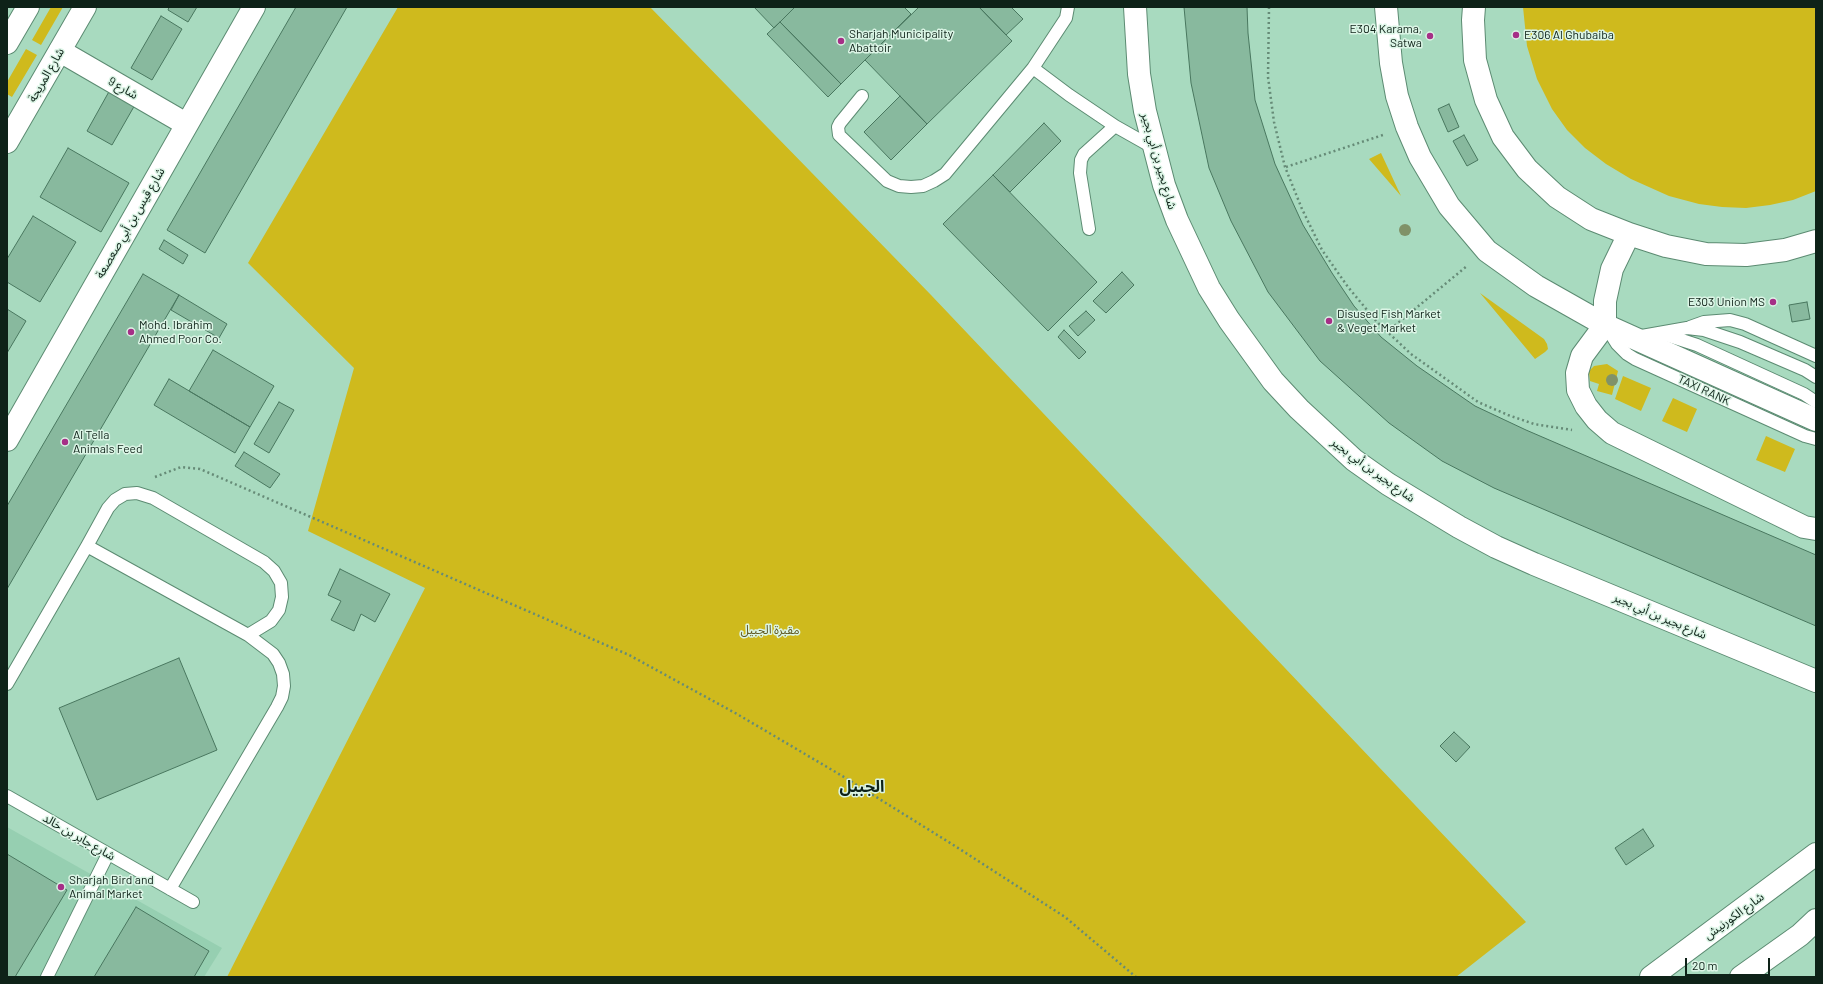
<!DOCTYPE html>
<html>
<head>
<meta charset="utf-8">
<style>
	body { margin:0 }
	#map { position:relative; width:1823px; height:984px; overflow:hidden; background:#a8dabf; font-family:Barlow,sans-serif }
	canvas { display:block }
	.frame { position:absolute; inset:0; border:8px solid #0e2218; pointer-events:none }
	.scale { position:absolute; left:1685px; top:958px; width:85px; height:18px; box-sizing:border-box; border:2px solid #0e2218; border-top:0; padding-left:5px; font-size:12px; line-height:14px; white-space:nowrap; color:#0e2218; -webkit-text-stroke:3px #dcf5e6; paint-order:stroke }
</style>
</head>
<body>
<div id="map">
<canvas width="1823" height="984"></canvas>
<div class="frame"></div>
<div class="scale">20 m</div>
</div>
<script>
const c = document.querySelector('canvas').getContext('2d');
c.lineJoin = 'round';
function fill(path, color) { c.fillStyle = color; c.fill(path, 'evenodd'); }
const toPath = rows => new Path2D(rows.map(r => 'M' + r).join(''));
function stroke(path, color, width, dash) { c.strokeStyle = color; c.lineWidth = width; c.lineCap = dash ? 'butt' : 'round'; c.setLineDash(dash || []); c.stroke(path); }
function write(font, color, halo, rows, align = 'center') {
  c.font = font + ' Barlow,"Noto Sans Arabic",sans-serif'; c.lineWidth = 3; c.setLineDash([]); c.textBaseline = 'middle'; c.strokeStyle = halo; c.fillStyle = color; for (const [text, x, y, turn = 0] of rows) {
    c.save(); c.translate(x, y); c.rotate((+turn || 0) * Math.PI / 180); c.textAlign = isNaN(turn) ? turn : align; if (halo) c.strokeText(text, 0, 0); c.fillText(text, 0, 0); c.restore();
  }
}
const built = toPath([
	[7,827,222,948,204,977,7,977]
]);
const green = toPath([
	[51,7,63,7,41,45,32,40],
	[398,7,650,7,931,295,1526,922,1456,977,227,977,425,588,308,531,354,368,248,263],
	[1523,7,1816,7,1816,191,1793,200,1770,205,1746,208,1722,207,1699,204,1669,196,1631,179,1606,164,1585,148,1567,130,1552,109,1537,79,1527,46],
	[26,49,37,55,12,97,7,94,7,82],
	[1381,153,1401,196,1369,159],
	[1480,293,1544,339,1547,344,1548,349,1545,352,1535,359],
	[1607,364,1618,371,1612,395,1597,391,1599,384,1590,381,1589,371,1594,366],
	[1623,376,1651,388,1641,411,1615,399],
	[1673,398,1697,409,1687,432,1662,421],
	[1766,436,1795,449,1785,472,1756,460]
]);
const building = toPath([
	[169,7,197,7,188,22,168,10,169,7],
	[296,7,347,7,205,253,167,230,296,7],
	[754,7,795,7,774,28,754,7],
	[795,7,904,7,911,14,841,84,780,22,795,7],
	[919,7,979,7,1012,41,927,124,865,60,919,7],
	[979,7,1011,7,1023,19,1006,35,979,7],
	[1184,7,1247,7,1248,33,1255,100,1275,164,1303,225,1332,273,1354,306,1381,337,1417,366,1475,406,1526,430,1816,555,1816,626,1494,488,1442,461,1389,423,1320,361,1268,292,1231,221,1209,168,1191,83,1184,7],
	[161,16,182,29,152,80,131,68,161,16],
	[780,22,841,84,828,97,767,34,780,22],
	[111,88,136,103,112,145,87,131,111,88],
	[900,96,927,124,891,160,864,132,900,96],
	[1449,104,1459,127,1448,132,1438,109,1449,104],
	[1044,123,1061,141,1010,192,993,175,1044,123],
	[1464,135,1478,160,1467,166,1453,141,1464,135],
	[68,148,129,183,101,232,40,197,68,148],
	[993,175,1097,282,1048,331,943,224,993,175],
	[33,216,76,242,40,302,7,282,7,259,33,216],
	[164,240,188,255,183,264,159,249,164,240],
	[1122,272,1134,285,1106,313,1093,301,1122,272],
	[143,274,179,295,7,589,7,506,143,274],
	[179,295,227,324,219,338,171,310,179,295],
	[1807,302,1810,319,1792,322,1789,305,1807,302],
	[7,309,26,321,7,353,7,309],
	[1086,311,1095,320,1078,336,1069,326,1086,311],
	[1064,330,1086,352,1079,359,1058,337,1064,330],
	[213,350,274,386,250,427,189,391,213,350],
	[169,379,250,427,235,453,154,405,169,379],
	[279,402,294,410,269,453,254,444,279,402],
	[244,452,280,474,270,488,235,466,244,452],
	[340,569,390,594,375,622,361,614,354,631,331,620,341,601,328,595,340,569],
	[179,658,217,750,97,800,59,708,179,658],
	[1454,732,1470,747,1456,762,1440,746,1454,732],
	[1643,829,1654,846,1626,865,1615,848,1643,829],
	[7,854,67,890,15,977,7,977,7,854],
	[136,907,209,951,194,977,94,977,136,907]
]);
const path = toPath([
	[1269,7,1268,77,1274,122,1285,167,1302,209,1322,250,1348,287,1377,322,1411,354,1478,402,1508,415,1534,424,1572,430],
	[1286,167,1383,135],
	[1387,332,1467,266],
	[155,477,181,467,200,469,629,655,737,714,844,777,955,846,1065,917,1136,977]
]);
const lane = toPath([
	[1033,68,1069,95,1115,126,1154,148],
	[862,96,840,123,838,127,839,135,887,181,899,186,911,187,923,186,934,181,945,174,1033,68,1066,18,1068,7],
	[1089,229,1080,173,1081,160,1084,154,1115,126],
	[1690,327,1704,322,1730,320,1745,324,1816,356],
	[1607,328,1617,344,1627,354,1635,359,1805,436,1816,439],
	[1660,333,1697,345,1804,394,1816,402],
	[1636,337,1687,328,1704,330,1740,342,1805,370,1816,377],
	[87,546,248,635,273,654,279,663,283,674,284,686,282,697,277,707,170,889],
	[7,684,87,546,108,508,115,500,125,494,137,493,153,498,264,562,274,571,281,583,282,597,279,610,271,621,248,635],
	[7,796,193,902],
	[47,977,108,854]
]);
const street = toPath([
	[1135,7,1139,74,1145,111,1164,185,1177,220,1209,288,1229,320,1273,381,1299,409,1354,460,1388,484,1459,527,1496,547,1534,564,1816,681],
	[1386,7,1391,63,1397,96,1407,127,1420,157,1449,206,1487,251,1536,286,1605,325,1816,420],
	[1474,7,1473,20,1475,60,1486,100,1503,137,1527,169,1557,197,1591,219,1629,234,1666,246,1706,254,1746,255,1785,250,1816,241],
	[60,51,186,124],
	[1629,234,1612,269,1605,301,1605,325,1582,356,1577,373,1578,390,1586,406,1597,420,1612,433,1804,527,1816,529],
	[7,440,254,7]
]);
const secondary = toPath([
	[7,43,28,7],
	[7,142,85,7],
	[1651,977,1816,854],
	[1741,977,1800,935,1816,920]
]);
const trees = [
	[1405,230],
	[1612,380]
];
const markers = [
	[1516,35,4,"#a62f87"],
	[1430,36,4,"#a62f87"],
	[841,41,4,"#a62f87"],
	[1773,302,4,"#a62f87"],
	[1329,321,4,"#a62f87"],
	[131,332,4,"#a62f87"],
	[65,442,4,"#a62f87"],
	[61,887,4,"#a62f87"]
];
const poiNames = [
	["E304 Karama,",1422,29,"right"],
	["Satwa",1422,43,"right"],
	["Sharjah Municipality",849,34],
	["Abattoir",849,48],
	["E306 Al Ghubaiba",1524,35],
	["E303 Union MS",1765,302,"right"],
	["Disused Fish Market",1337,314],
	["& Veget.Market",1337,328],
	["Mohd. Ibrahim",139,325],
	["Ahmed Poor Co.",139,339],
	["Al Tella",73,435],
	["Animals Feed",73,449],
	["Sharjah Bird and",69,880],
	["Animal Market",69,894]
];
const streetNames = [
	["شارع المريجة",46,75,-60],
	["شارع 9",123,88,30],
	["شارع بجير بن أبي بجير",1159,161,74],
	["شارع قيس بن أبي صعصعة",130,223,-60],
	["TAXI RANK",1704,390,25],
	["شارع بجير بن أبي بجير",1373,470,36],
	["شارع بجير بن أبي بجير",1660,616,23],
	["شارع جابر بن خالد",79,837,30],
	["شارع الكورنيش",1734,916,-36]
];
const parkNames = [
	["مقبرة الجبيل",770,630]
];
const districtNames = [
	["الجبيل",862,787]
];
fill(built, '#96cfb1');
fill(green, '#cfba1d');
fill(building, '#88b99e');
stroke(building, '#49775f', 1);
stroke(lane, '#5c8b72', 14);
stroke(street, '#5c8b72', 24);
stroke(secondary, '#5c8b72', 24);
stroke(path, '#668b77', 2.5, [2, 3]);
stroke(lane, '#fff', 12);
stroke(street, '#fff', 22);
stroke(secondary, '#fff', 22);
c.fillStyle = '#809268';
for (const [x, y] of trees) { c.beginPath(); c.arc(x, y, 6, 0, 2 * Math.PI); c.fill(); }
for (const [x, y, r, color] of markers) { const dot = new Path2D(); dot.arc(x, y, r, 0, 2 * Math.PI); c.fillStyle = color; c.fill(dot); stroke(dot, '#dcf5e6', 1.5); }
write('12px', '#0e2218', '#dcf5e6', poiNames, 'left');
write('12px', '#0e2218', '#dcf5e6', streetNames);
write('12px', '#605821', '#dcf5e6', parkNames);
write('bold 16px', '#0e2218', '#dcf5e6', districtNames);
</script>
</body>
</html>
